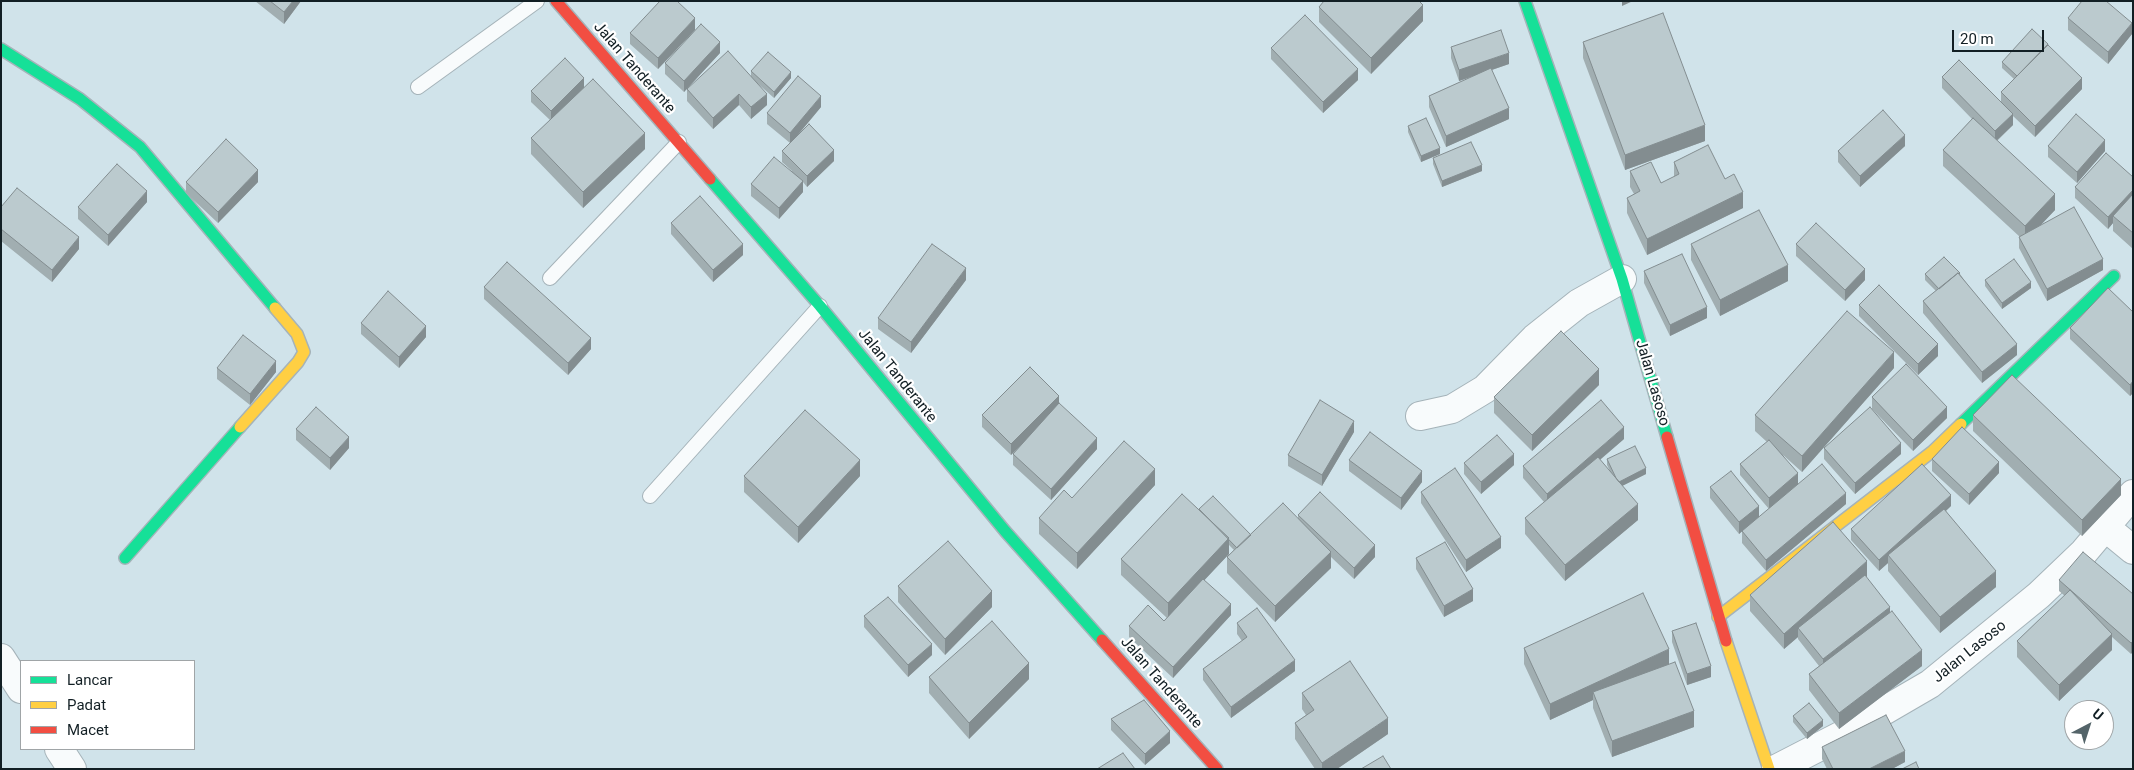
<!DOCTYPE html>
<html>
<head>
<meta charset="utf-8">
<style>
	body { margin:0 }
	#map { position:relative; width:2134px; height:770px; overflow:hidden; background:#d0e3ea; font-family:Roboto,sans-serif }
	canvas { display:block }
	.frame { position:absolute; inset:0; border:2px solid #121f24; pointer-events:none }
	.legend { position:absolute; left:20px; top:660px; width:175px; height:90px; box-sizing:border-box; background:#fff; border:1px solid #a0a5a7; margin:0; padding:6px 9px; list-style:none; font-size:15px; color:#121f24 }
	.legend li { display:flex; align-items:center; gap:10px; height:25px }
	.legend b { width:25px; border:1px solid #a0a5a7 }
	.north { position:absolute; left:2064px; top:700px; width:50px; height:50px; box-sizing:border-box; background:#fff; border:1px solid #a0a5a7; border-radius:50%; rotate:40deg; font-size:14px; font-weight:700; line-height:20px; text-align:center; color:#121f24 }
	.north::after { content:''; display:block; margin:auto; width:18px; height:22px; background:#546469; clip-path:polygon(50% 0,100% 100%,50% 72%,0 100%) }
	.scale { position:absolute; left:1952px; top:30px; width:92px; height:22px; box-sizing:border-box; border:2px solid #121f24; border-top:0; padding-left:6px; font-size:15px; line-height:18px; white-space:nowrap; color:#121f24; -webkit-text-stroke:4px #fff; paint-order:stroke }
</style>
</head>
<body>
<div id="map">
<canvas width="2134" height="770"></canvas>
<div class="frame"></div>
<ul class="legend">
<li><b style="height:6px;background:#16e098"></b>Lancar</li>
<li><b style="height:6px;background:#ffcf43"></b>Padat</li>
<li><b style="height:6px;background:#f24e42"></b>Macet</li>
</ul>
<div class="north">U</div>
<div class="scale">20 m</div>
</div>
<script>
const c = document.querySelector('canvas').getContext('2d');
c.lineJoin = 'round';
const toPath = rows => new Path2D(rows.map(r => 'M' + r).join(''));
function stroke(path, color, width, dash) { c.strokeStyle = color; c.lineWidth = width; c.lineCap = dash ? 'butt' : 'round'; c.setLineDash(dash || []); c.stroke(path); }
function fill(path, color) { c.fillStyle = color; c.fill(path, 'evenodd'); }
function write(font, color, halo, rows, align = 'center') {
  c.font = font + ' Roboto,sans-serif'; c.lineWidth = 4.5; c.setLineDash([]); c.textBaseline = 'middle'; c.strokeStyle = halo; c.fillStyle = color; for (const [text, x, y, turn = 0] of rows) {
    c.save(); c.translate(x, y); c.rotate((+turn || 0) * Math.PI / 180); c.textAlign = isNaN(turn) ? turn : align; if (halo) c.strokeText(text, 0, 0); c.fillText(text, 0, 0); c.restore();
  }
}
const lane = toPath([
	[418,87,537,1],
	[550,278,679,142],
	[650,496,820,306]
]);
const street = toPath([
	[1420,416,1452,409,1485,389,1535,338,1579,303,1622,279],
	[2105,527,2133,550],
	[1,658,21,689],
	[59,749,72,769],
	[1776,769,1844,734,1930,684,2039,595,2084,552,2133,494]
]);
const fast = toPath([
	[1525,1,1622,279,1667,437],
	[1,49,80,99,140,147,275,308],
	[710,179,820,306,1005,531,1102,640],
	[1961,424,2114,276],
	[125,558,240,427]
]);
const slow = toPath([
	[240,427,298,362,304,352,297,334,275,308],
	[1718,617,1933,451,1961,424],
	[1726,641,1769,769]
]);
const jam = toPath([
	[556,1,710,179],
	[1667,437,1726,641],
	[1102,640,1217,769]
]);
const wall = toPath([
	[255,1,301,1,284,24],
	[1319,7,1423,21,1371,74,1319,22],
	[2068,18,2132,34,2108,64,2068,30],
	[695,30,658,69,630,44,630,33],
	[1583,42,1705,141,1625,170,1583,58],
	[2048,45,2082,89,2035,137,2013,116,2013,125,1997,141,2055,210,2040,225,2103,270,2047,301,2019,248,2019,237,2020,237,1943,166,1943,150,1972,119,1942,88,1942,77,2001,102,2001,92,2014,79,2002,68,2002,62],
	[1451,47,1509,64,1492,70,1509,119,1446,147,1429,107,1429,96,1474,76,1459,81,1451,58],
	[1271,48,1358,80,1323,113,1271,59],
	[720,53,684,92,665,74,665,63],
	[751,71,791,78,774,98,756,82,767,105,751,119,739,105,713,129,687,101,687,89,751,76],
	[584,88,645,149,583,208,531,154,531,138,550,120,531,102,531,91],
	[821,107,794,140,834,161,807,187,803,182,803,192,779,219,751,196,751,184,792,171,782,162,782,151,790,143,767,124,767,113],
	[1408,126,1440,154,1421,162,1408,132],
	[1905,146,1860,187,1838,162,1838,151],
	[2048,146,2105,151,2077,183,2048,157],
	[1433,158,1482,171,1442,187,1433,164],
	[1674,162,1725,179,1743,208,1647,255,1627,213,1627,198,1634,194,1630,187,1630,171,1661,183,1674,177],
	[2133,177,2133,249,2113,231,2113,223,2108,229,2075,198,2075,187],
	[186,182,258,182,218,223,186,193],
	[147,202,108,246,78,219,78,207],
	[1,207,79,249,52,282,1,241],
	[671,223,743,255,713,282,671,234],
	[1691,244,1788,281,1720,316,1691,260],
	[1796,244,1865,280,1845,301,1796,256],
	[1644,271,1707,318,1670,336,1644,283],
	[1925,274,1960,274,2017,355,1982,383,1923,313,1923,301,1936,291,1925,280],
	[966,280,911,353,878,329,878,318],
	[1985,280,2031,288,2002,309,1985,286],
	[484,287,591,349,568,375,484,299],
	[1859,305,1938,356,1918,375,1859,316],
	[2133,312,2133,393,2130,396,2070,339,2070,328],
	[361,323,426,337,399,368,361,334],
	[217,368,276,372,250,405,217,379],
	[1894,368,1802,472,1783,455,1798,484,1846,504,1766,571,1742,543,1742,531,1739,534,1710,498,1710,487,1759,517,1769,509,1740,475,1740,464,1767,442,1755,431,1755,415],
	[1599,385,1532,451,1494,413,1494,397],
	[1872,397,1947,418,1913,451,1872,409],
	[1059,404,1097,449,1051,500,1013,465,1013,454,1018,448,1011,455,982,427,982,415],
	[1973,415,2121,495,2082,536,1973,431],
	[296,429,349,448,330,470,296,440],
	[1354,432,1322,486,1288,466,1288,455],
	[1624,439,1600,460,1610,471,1607,465,1607,459,1646,474,1622,486,1638,520,1565,581,1525,534,1525,518,1544,502,1523,478,1523,466],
	[1824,448,1901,454,1855,494,1824,459],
	[1932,459,1999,473,1969,505,1932,471],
	[1349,460,1422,482,1401,510,1349,471],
	[1464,463,1514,465,1481,494,1464,474],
	[744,476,860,476,798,543,744,492],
	[1155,485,1077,569,1039,534,1039,518,1072,498],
	[1421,492,1501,548,1466,572,1421,503],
	[1951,506,1946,511,1996,587,1940,633,1888,571,1888,563,1879,571,1851,540,1851,529],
	[1199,509,1251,535,1298,519,1298,515,1375,557,1354,579,1331,557,1331,568,1275,622,1227,573,1227,557,1234,550,1229,545,1229,554,1204,580,1231,615,1173,678,1129,637,1129,626,1164,621,1167,618,1121,575,1121,559,1199,510],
	[1416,558,1473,601,1444,617,1416,569],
	[1866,577,1890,612,1922,666,1839,729,1809,690,1809,674,1819,666,1798,639,1798,637,1784,649,1750,611,1750,595,1867,577],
	[2059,580,2133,594,2131,654,2112,637,2112,650,2059,701,2017,657,2017,641,2065,596,2059,591],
	[898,586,992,607,945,655,898,602],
	[864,616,932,655,908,677,864,627],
	[1237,623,1295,671,1231,718,1203,680,1203,669,1242,641,1237,634],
	[1672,631,1711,677,1687,685,1672,642],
	[1524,648,1669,664,1694,727,1612,757,1593,708,1593,700,1550,720,1524,664],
	[929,677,1029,679,969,739,929,693],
	[1302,693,1388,734,1337,769,1315,769,1295,739,1295,723,1306,715,1302,709],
	[1793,716,1823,726,1807,739,1793,722],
	[1111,719,1170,743,1145,765,1111,730],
	[1822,747,1905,762,1892,769,1827,769,1822,759]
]);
const shadedWall = toPath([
	[293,1,301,1,284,24,284,12],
	[1622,1,1633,1,1622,6],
	[1423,5,1423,21,1371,74,1371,58],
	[695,18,695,30,658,69,658,58],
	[2132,23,2132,34,2108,64,2108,52],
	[720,42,720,53,684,92,684,81],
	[1509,53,1509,64,1459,81,1459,70],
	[1358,69,1358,80,1323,113,1323,102],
	[791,72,791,78,774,98,774,92],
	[584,78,584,89,551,122,551,111],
	[2082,78,2082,89,2035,137,2035,126],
	[739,94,739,105,713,129,713,118],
	[767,94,767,105,751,119,751,107],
	[821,96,821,107,790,144,790,133],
	[1509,108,1509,119,1446,147,1446,136],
	[2013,114,2013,125,1995,142,1995,131],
	[1705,125,1705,141,1625,170,1625,155],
	[645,133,645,149,583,208,583,192],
	[1905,135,1905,146,1860,187,1860,176],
	[2105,140,2105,151,2077,183,2077,172],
	[1440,148,1440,154,1421,162,1421,156],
	[834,150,834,161,807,187,807,176],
	[1482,165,1482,171,1442,187,1442,181],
	[258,170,258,182,218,223,218,212],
	[803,181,803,192,779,219,779,208],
	[2133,190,2133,202,2113,216,2113,223,2108,229,2108,217],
	[147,191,147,202,108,246,108,235],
	[1743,192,1743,208,1647,255,1647,239],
	[2055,194,2055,210,2025,242,2025,226],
	[79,237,79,249,52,282,52,270],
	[743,244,743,255,713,282,713,270],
	[2103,259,2103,270,2047,301,2047,289],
	[1788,265,1788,281,1720,316,1720,300],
	[966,268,966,280,911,353,911,342],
	[1865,269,1865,280,1845,301,1845,290],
	[2031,282,2031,288,2002,309,2002,303],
	[1707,307,1707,318,1670,336,1670,325],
	[426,326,426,337,399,368,399,357],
	[591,338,591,349,568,375,568,363],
	[1938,344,1938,356,1918,375,1918,364],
	[2017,344,2017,355,1982,383,1982,372],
	[1894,352,1894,368,1802,472,1802,456],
	[276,361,276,372,250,405,250,394],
	[1599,369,1599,385,1532,451,1532,435],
	[2133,381,2133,393,2130,396,2130,385],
	[1059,396,1059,407,1011,455,1011,444],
	[1947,407,1947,418,1913,451,1913,440],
	[1354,421,1354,432,1322,486,1322,475],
	[1624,427,1624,439,1547,505,1547,494],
	[349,437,349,448,330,470,330,458],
	[1097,438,1097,449,1051,500,1051,489],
	[1901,443,1901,454,1855,494,1855,483],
	[1514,454,1514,465,1481,494,1481,482],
	[860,460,860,476,798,543,798,527],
	[1999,462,1999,473,1969,505,1969,494],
	[1646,468,1646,474,1618,488,1618,482],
	[1155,469,1155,485,1077,569,1077,553],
	[1422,471,1422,482,1401,510,1401,498],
	[1798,473,1798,484,1769,509,1769,498],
	[2121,479,2121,495,2082,536,2082,520],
	[1846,493,1846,504,1766,571,1766,560],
	[1951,495,1951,506,1892,559,1888,555,1888,563,1879,571,1879,560],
	[1638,504,1638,520,1565,581,1565,565],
	[1759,506,1759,517,1739,534,1739,522],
	[1501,537,1501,548,1466,572,1466,560],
	[1229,538,1229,554,1168,619,1168,603],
	[1375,545,1375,557,1354,579,1354,568],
	[1331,552,1331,568,1275,622,1275,606],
	[1867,561,1867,577,1803,633,1798,628,1798,637,1784,649,1784,634],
	[1996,571,1996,587,1940,633,1940,617],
	[1473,589,1473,601,1444,617,1444,606],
	[992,591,992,607,945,655,945,639],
	[1231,604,1231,615,1173,678,1173,667],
	[1890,607,1890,619,1823,671,1823,659],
	[2112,634,2112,650,2059,701,2059,685],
	[2133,641,2133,652,2131,654,2131,643],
	[932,644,932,655,908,677,908,665],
	[1669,649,1669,665,1593,692,1593,700,1550,720,1550,704],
	[1922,650,1922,666,1839,729,1839,713],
	[1295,660,1295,671,1231,718,1231,707],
	[1029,663,1029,679,969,739,969,723],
	[1711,666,1711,677,1687,685,1687,674],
	[1694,711,1694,727,1612,757,1612,741],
	[1388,718,1388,734,1337,769,1322,769,1322,763],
	[1823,720,1823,726,1807,739,1807,733],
	[1170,731,1170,743,1145,765,1145,754],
	[1905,751,1905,762,1892,769,1869,769]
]);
const building = toPath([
	[270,1,293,1,284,12,270,1],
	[660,1,677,1,695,18,658,58,630,33,660,1],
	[1324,1,1419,1,1423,5,1371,58,1319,7,1324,1],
	[2082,1,2106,1,2132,23,2108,52,2068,18,2082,1],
	[1663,13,1705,125,1625,155,1583,42,1663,13],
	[1305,15,1358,69,1323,102,1271,48,1305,15],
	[701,24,720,42,684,81,665,63,701,24],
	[2032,29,2048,44,2017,76,2002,62,2032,29],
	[1501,30,1509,53,1459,70,1451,47,1501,30],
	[2048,45,2082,78,2035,126,2001,92,2048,45],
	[728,51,767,94,751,107,739,94,713,118,687,89,728,51],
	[768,52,791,72,774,92,751,71,768,52],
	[565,58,584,78,551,111,531,91,565,58],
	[1959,60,2013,114,1995,131,1942,77,1959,60],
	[1491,68,1509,108,1446,136,1429,96,1491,68],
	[798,76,821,96,790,133,767,113,798,76],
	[593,79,645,133,583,192,531,138,593,79],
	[1883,110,1905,135,1860,176,1838,151,1883,110],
	[2076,114,2105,140,2077,172,2048,146,2076,114],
	[1426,118,1440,148,1421,156,1408,126,1426,118],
	[1973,118,2055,194,2025,226,1943,150,1973,118],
	[809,124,834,150,807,176,782,151,809,124],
	[226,139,258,170,218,212,186,182,226,139],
	[1471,142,1482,165,1442,181,1433,158,1471,142],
	[1708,145,1725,179,1734,174,1743,192,1647,239,1627,198,1640,191,1630,171,1651,162,1661,183,1679,174,1674,162,1708,145],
	[2106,153,2133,177,2133,190,2108,217,2075,187,2106,153],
	[774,157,803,181,779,208,751,184,774,157],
	[117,164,147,191,108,235,78,207,117,164],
	[17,188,79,237,52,270,1,229,1,207,17,188],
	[2133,194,2133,233,2113,216,2133,194],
	[700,196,743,244,713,270,671,223,700,196],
	[2074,207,2103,259,2047,289,2019,237,2074,207],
	[1759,210,1788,265,1720,300,1691,244,1759,210],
	[1816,223,1865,269,1845,290,1796,244,1816,223],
	[932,244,966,268,911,342,878,318,932,244],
	[1682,254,1707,307,1670,325,1644,271,1682,254],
	[1944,257,1960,273,1959,274,1958,273,1939,289,1925,274,1944,257],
	[2014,259,2031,282,2002,303,1985,280,2014,259],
	[507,262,591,338,568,363,484,287,507,262],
	[1958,273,2017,344,1982,372,1923,301,1958,273],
	[1879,285,1938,344,1918,364,1859,305,1879,285],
	[2108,288,2133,312,2133,381,2130,385,2070,328,2108,288],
	[388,291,426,326,399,357,361,323,388,291],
	[1847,311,1894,352,1802,456,1755,415,1847,311],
	[1561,331,1599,369,1532,435,1494,397,1561,331],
	[243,335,276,361,250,394,217,368,243,335],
	[1906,364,1947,407,1913,440,1872,397,1906,364],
	[1030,367,1059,396,1011,444,982,415,1030,367],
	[2012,375,2121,479,2082,520,1973,415,2012,375],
	[1320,400,1354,421,1322,475,1288,455,1320,400],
	[1601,400,1624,427,1547,494,1523,466,1601,400],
	[1059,403,1097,438,1051,489,1013,454,1059,403],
	[316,407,349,437,330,458,296,429,316,407],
	[1870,407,1901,443,1855,483,1824,448,1870,407],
	[805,410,860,460,798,527,744,476,805,410],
	[1962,427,1999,462,1969,494,1932,459,1962,427],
	[1370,432,1422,471,1401,498,1349,460,1370,432],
	[1497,435,1514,454,1481,482,1464,463,1497,435],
	[1769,440,1798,473,1769,498,1740,464,1769,440],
	[1124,441,1155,469,1077,553,1039,518,1064,490,1072,498,1124,441],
	[1635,446,1646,468,1619,482,1616,478,1607,459,1635,446],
	[1598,457,1638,504,1565,565,1525,518,1598,457],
	[1822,464,1846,493,1766,560,1742,531,1822,464],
	[1922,464,1951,495,1879,560,1851,529,1922,464],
	[1455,468,1501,537,1466,560,1421,492,1455,468],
	[1731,471,1759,506,1739,522,1710,487,1731,471],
	[1320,492,1375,545,1354,568,1298,515,1320,492],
	[1182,494,1229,538,1168,603,1121,559,1182,494],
	[1213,496,1251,535,1237,548,1199,509,1213,496],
	[1283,503,1331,552,1275,606,1227,557,1283,503],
	[1944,509,1996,571,1940,617,1888,555,1944,509],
	[1833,522,1867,561,1784,634,1750,595,1833,522],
	[948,541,992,591,945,639,898,586,948,541],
	[1445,542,1473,589,1444,606,1416,558,1445,542],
	[2083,552,2133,594,2133,641,2131,643,2059,580,2083,552],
	[1865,575,1890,607,1823,659,1798,628,1865,575],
	[1203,579,1231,604,1173,667,1129,626,1148,605,1164,621,1203,579],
	[2070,590,2112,634,2059,685,2017,641,2070,590],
	[1643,593,1669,649,1550,704,1524,648,1643,593],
	[888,597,932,644,908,665,864,616,888,597],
	[1257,608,1295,660,1231,707,1203,669,1247,637,1237,623,1257,608],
	[1892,611,1922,650,1839,713,1809,674,1892,611],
	[992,621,1029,663,969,723,929,677,992,621],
	[1696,623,1711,666,1687,674,1672,631,1696,623],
	[1350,661,1388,718,1322,763,1295,723,1314,710,1302,693,1350,661],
	[1675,662,1694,711,1612,741,1593,692,1675,662],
	[1144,700,1170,731,1145,754,1111,719,1144,700],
	[1809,703,1823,720,1807,733,1793,716,1809,703],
	[1886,715,1905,751,1869,769,1833,769,1822,747,1886,715],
	[1123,753,1135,769,1097,769,1123,753],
	[1383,756,1391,769,1361,769,1383,756],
	[1916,762,1919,769,1902,769,1916,762]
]);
const streetNames = [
	["Jalan Tanderante",634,68,49],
	["Jalan Tanderante",897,376,51],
	["Jalan Lasoso",1652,383,74],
	["Jalan Lasoso",1970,652,-39],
	["Jalan Tanderante",1161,683,49]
];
stroke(lane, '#a5b3b9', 16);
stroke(street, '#a5b3b9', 30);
stroke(fast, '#a5b3b9', 14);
stroke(slow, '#a5b3b9', 14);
stroke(jam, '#a5b3b9', 14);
stroke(lane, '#f8fbfc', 14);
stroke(street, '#f8fbfc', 28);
stroke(fast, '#16e098', 11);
stroke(slow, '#ffcf43', 11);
stroke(jam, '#f24e42', 11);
fill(wall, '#a1aeb1');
fill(shadedWall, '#838d90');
fill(building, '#bbcace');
stroke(building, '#838d90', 1);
write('15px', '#121f24', '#fff', streetNames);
</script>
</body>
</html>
